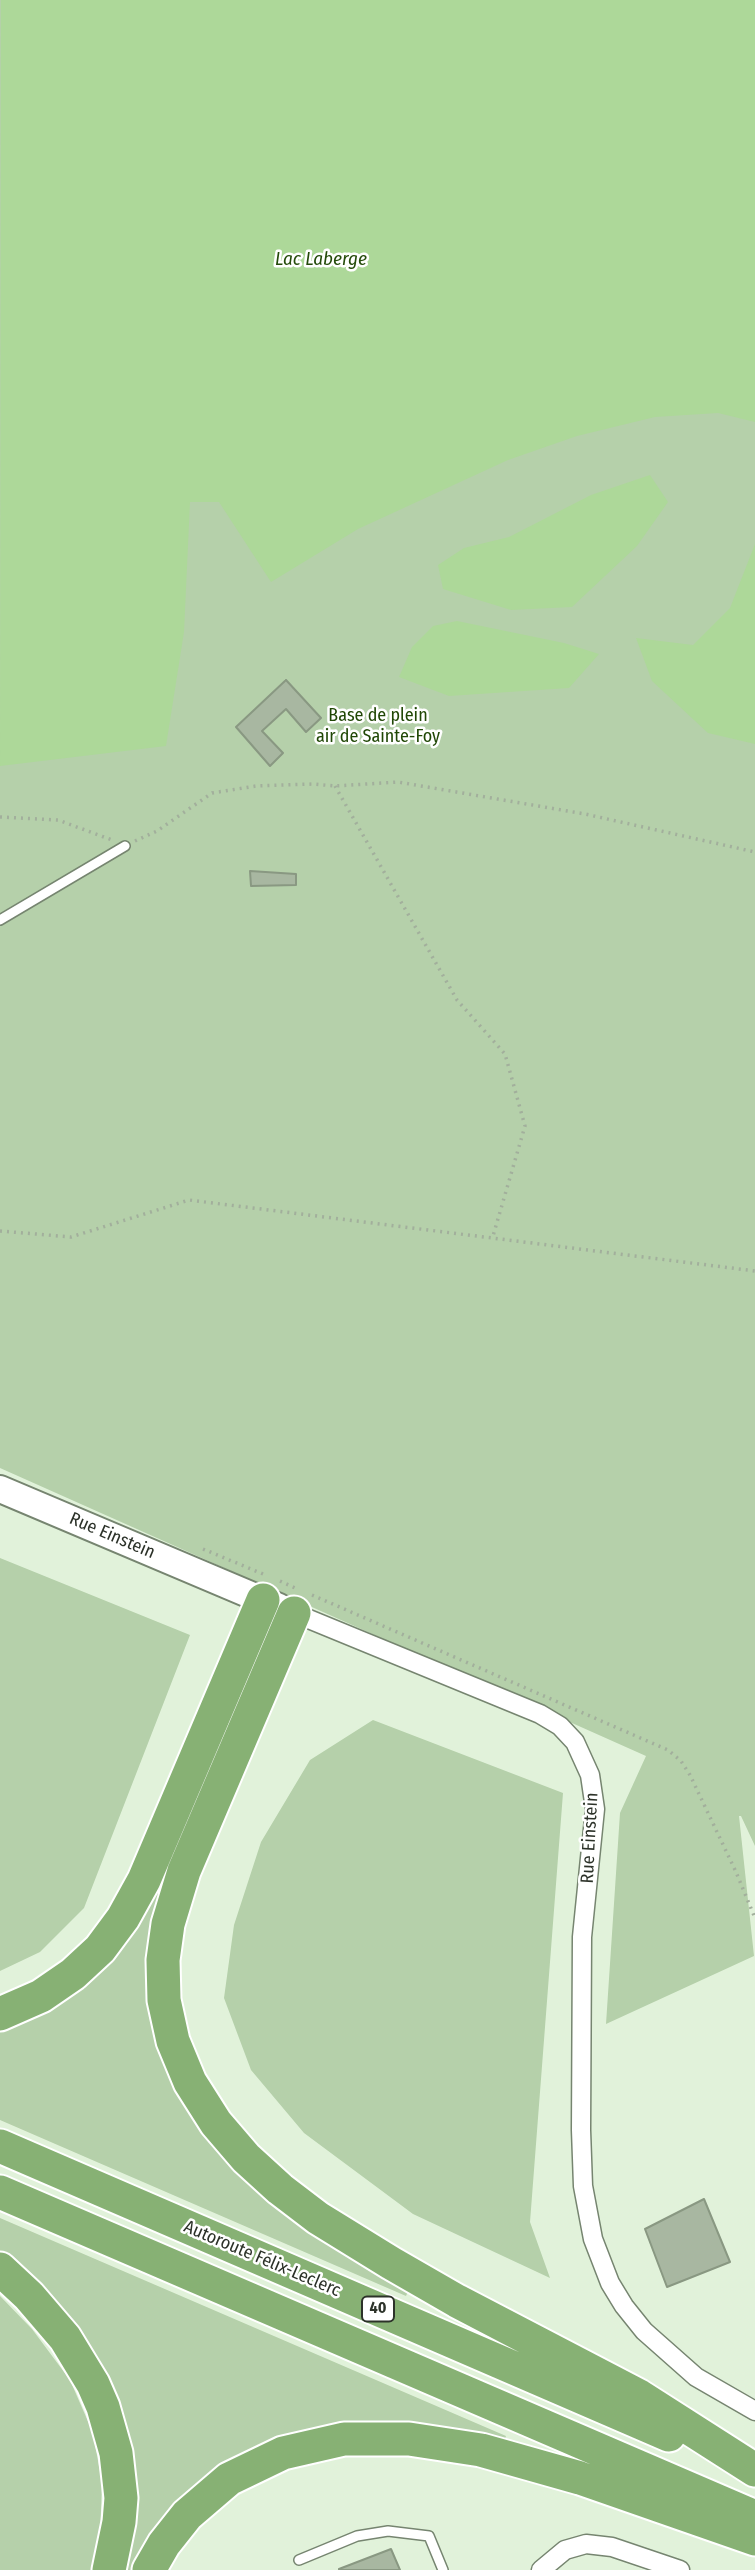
<!DOCTYPE html>
<html>
<head>
<meta charset="utf-8">
<style>
	body { margin:0 }
	canvas { display:block; background:#e1f2da }
</style>
</head>
<body>
<canvas width="755" height="2570"></canvas>
<script>
const c = document.querySelector('canvas').getContext('2d');
c.lineJoin = 'round';
function fill(path, color) { c.fillStyle = color; c.fill(path, 'evenodd'); }
const toPath = rows => new Path2D(rows.map(r => 'M' + r).join(''));
function stroke(path, color, width, dash) { c.strokeStyle = color; c.lineWidth = width; c.lineCap = dash ? 'butt' : 'round'; c.setLineDash(dash || []); c.stroke(path); }
function write(font, color, halo, rows, align = 'center') {
  c.font = font + ' "Fira Sans Condensed",sans-serif'; c.lineWidth = 5; c.setLineDash([]); c.textBaseline = 'middle'; c.strokeStyle = halo; c.fillStyle = color; for (const [text, x, y, turn = 0] of rows) {
    c.save(); c.translate(x, y); c.rotate((+turn || 0) * Math.PI / 180); c.textAlign = isNaN(turn) ? turn : align; if (halo) c.strokeText(text, 0, 0); c.fillText(text, 0, 0); c.restore();
  }
}
const green = toPath([
	[0,0,755,0,755,1846,741,1816,739,1816,754,1956,606,2024,620,1813,646,1756,0,1468],
	[0,1558,190,1635,84,1908,40,1952,0,1971],
	[234,1697,245,1702,164,1889,171,2074,410,2287,406,2296,0,2120,0,2027,80,1984],
	[373,1720,563,1793,530,2222,550,2278,413,2214,304,2133,251,2070,224,1998,234,1925,261,1842,310,1760],
	[0,2218,506,2436,503,2444,264,2444,236,2457,213,2473,134,2570,120,2570,133,2472,0,2253],
	[0,2296,32,2329,70,2380,93,2433,102,2483,100,2537,91,2570,0,2570]
]);
const water = toPath([
	[1,0,755,0,755,422,718,413,655,417,577,436,508,460,358,529,271,582,219,502,190,502,184,632,166,746,0,766],
	[650,475,668,502,637,546,572,607,511,610,443,589,438,565,464,548,509,537,591,495],
	[755,544,755,744,708,733,652,681,636,638,693,645,730,608],
	[457,621,564,643,599,654,569,688,449,696,399,677,412,647,433,626]
]);
const building = toPath([
	[286,680,321,718,306,732,286,709,262,731,283,753,270,766,236,727,286,680],
	[250,871,296,874,296,885,251,886,250,871],
	[704,2199,730,2262,667,2287,645,2229,704,2199],
	[391,2549,400,2570,339,2570,339,2569,391,2549]
]);
const path = toPath([
	[335,786,457,1000,505,1054,525,1126,493,1236],
	[0,817,58,820,112,840],
	[135,841,157,831,212,793,256,786,313,784,335,786,398,782,585,814,755,852],
	[0,1231,71,1237,189,1200,755,1271],
	[203,1549,263,1574],
	[280,1581,295,1588],
	[312,1595,668,1750,681,1761,690,1775,736,1872,755,1918]
]);
const lane = toPath([
	[0,920,125,846],
	[299,2560,357,2536,388,2531,429,2536,443,2570]
]);
const street = toPath([
	[294,1613,540,1714,560,1726,575,1742,590,1775,595,1809,582,1937,581,2130,583,2186,593,2239,610,2283,624,2306,644,2331,696,2377,755,2411],
	[541,2570,565,2550,586,2544,612,2547,680,2570]
]);
const secondary = toPath([
	[0,1489,279,1607]
]);
const highway = toPath([
	[294,1613,184,1871,168,1924,163,1960,164,2000,173,2041,190,2082,216,2123,246,2158,280,2189,318,2218,391,2263,457,2301,639,2396,755,2470],
	[0,2014,41,1996,73,1974,100,1949,123,1918,144,1880,263,1600],
	[0,2146,669,2435],
	[0,2192,755,2517],
	[0,2269,29,2296,65,2338,93,2384,103,2407,116,2453,121,2498,119,2522,109,2570],
	[149,2570,164,2544,187,2515,229,2479,283,2453,344,2439,409,2439,481,2450,580,2478,755,2539]
]);
const shields = [
	[378,2309,32]
];
const shieldNames = [
	["40",378,2309]
];
const parkNames = [
	["Base de plein",378,716],
	["air de Sainte-Foy",378,737]
];
const streetNames = [
	["Rue Einstein",112,1536,23],
	["Rue Einstein",590,1838,-87],
	["Autoroute Félix-Leclerc",262,2259,23]
];
const waterNames = [
	["Lac Laberge",321,260]
];
fill(green, '#b5d0aa');
fill(water, '#add899');
fill(building, '#a8b7a1');
stroke(building, '#899882', 2);
stroke(lane, '#768570', 12);
stroke(street, '#768570', 21);
stroke(secondary, '#768570', 30);
stroke(highway, '#fff', 37);
stroke(path, '#a2af9c', 3.5, [2, 5]);
stroke(lane, '#fff', 9);
stroke(street, '#fff', 18);
stroke(secondary, '#fff', 26);
stroke(highway, '#87b174', 33);
for (const [x, y, w] of shields) { const box = new Path2D(); box.roundRect(x - w / 2, y - 12.5, w, 25, 5); c.fillStyle = '#fff'; c.fill(box); stroke(box, '#2c3229', 2); }
write('bold 16px', '#2c3229', null, shieldNames);
write('18px', '#204705', '#fff', parkNames);
write('18px', '#2c3229', '#fff', streetNames);
write('italic 19px', '#244b0a', '#fff', waterNames);
</script>
</body>
</html>
